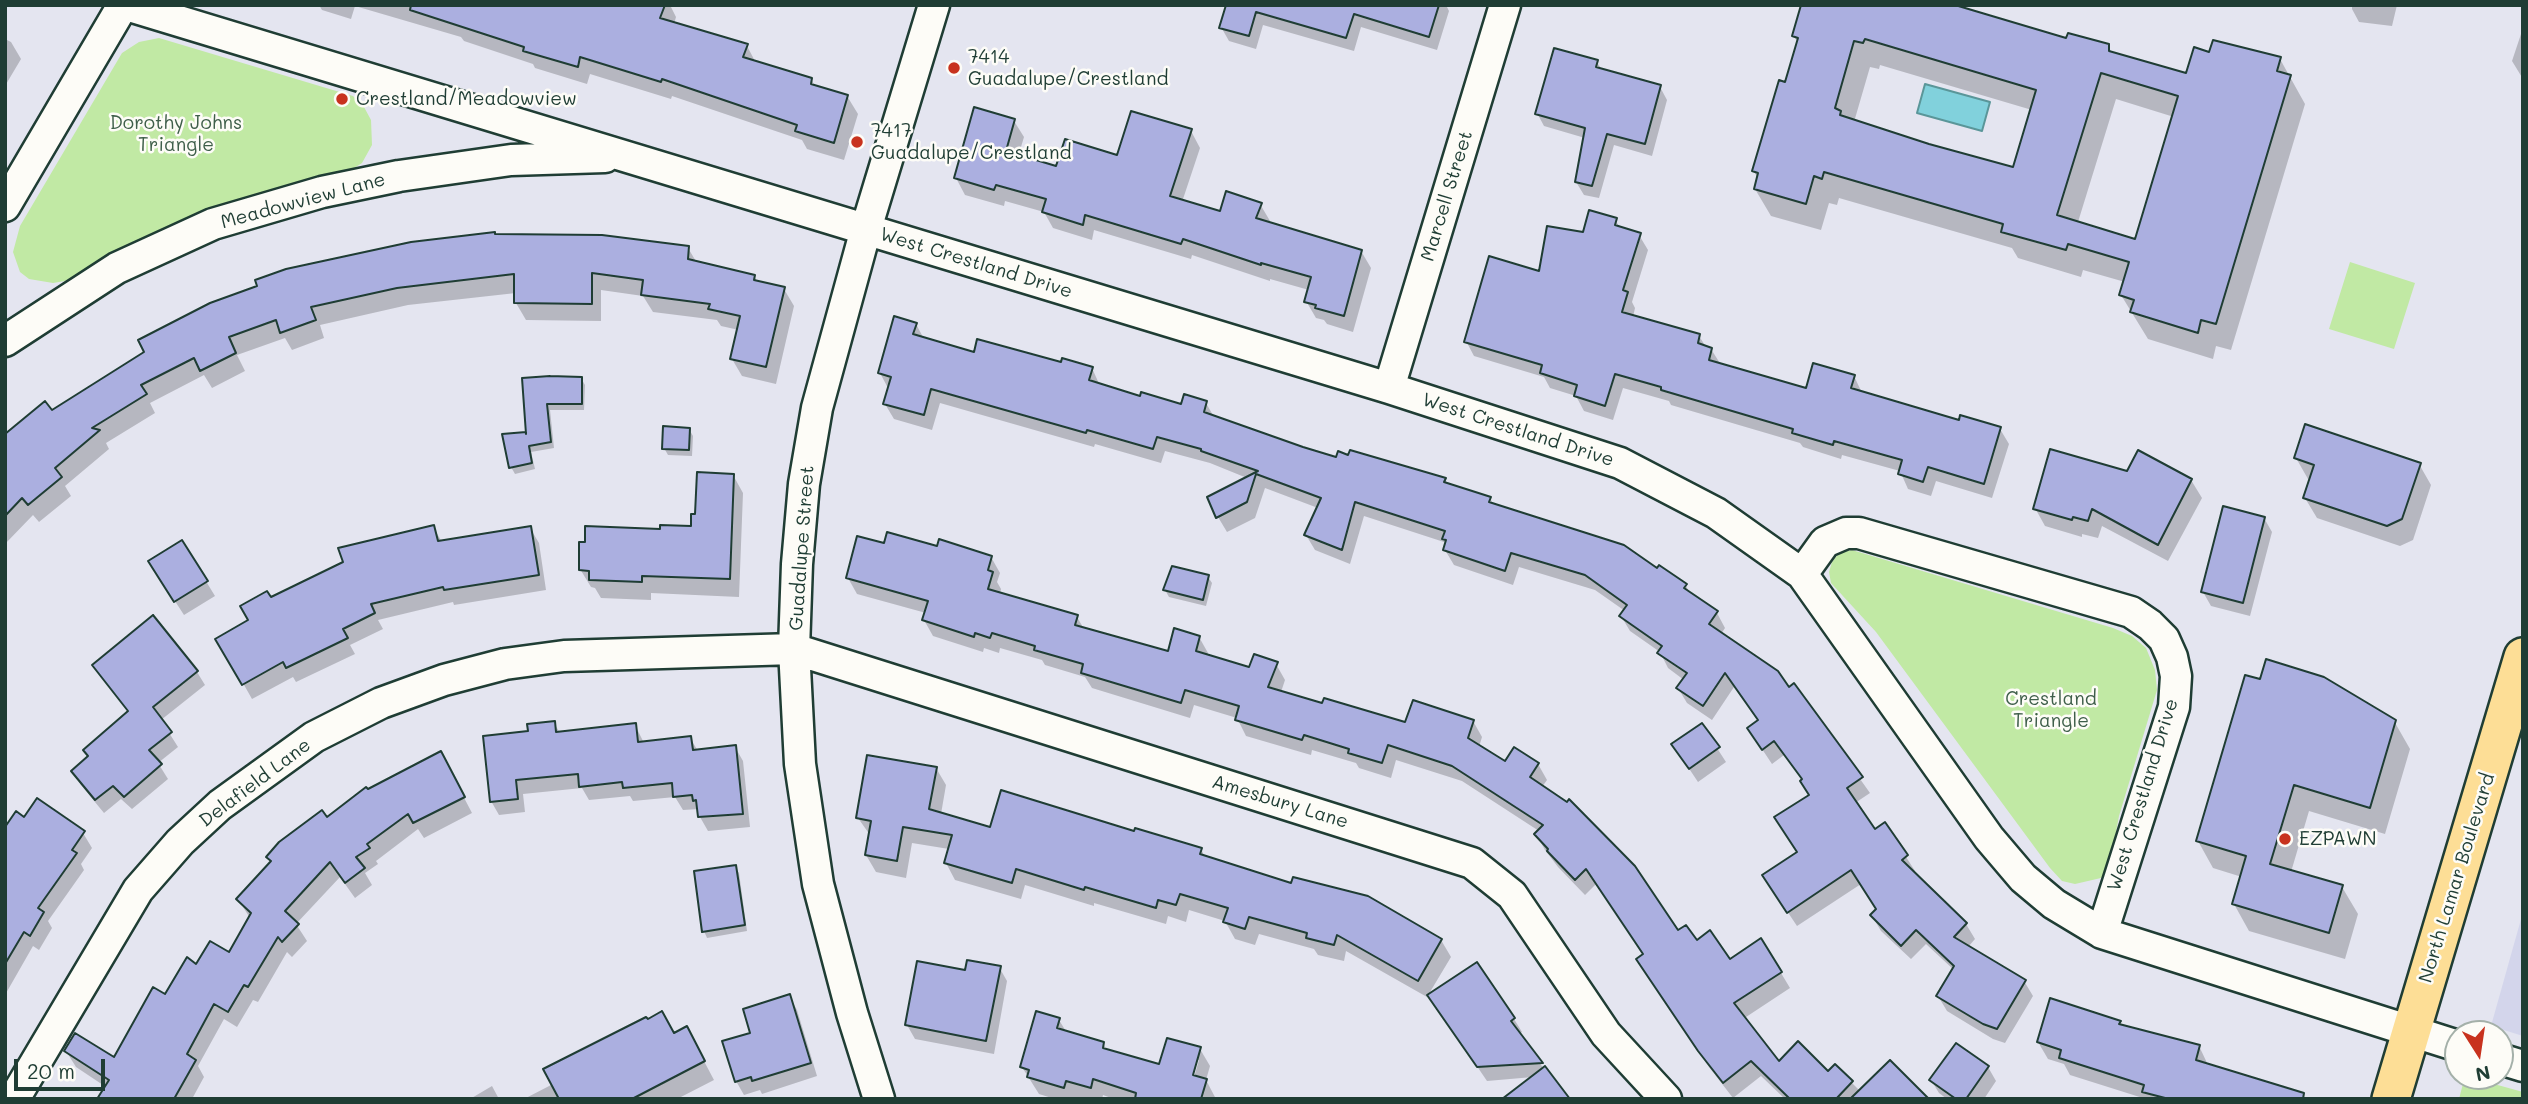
<!DOCTYPE html>
<html>
<head>
<meta charset="utf-8">
<style>
	body { margin:0 }
	#map { position:relative; width:2528px; height:1104px; overflow:hidden; background:#e4e5f0; font-family:Mali,sans-serif }
	canvas { display:block }
	.frame { position:absolute; inset:0; border:7px solid #1f3d34; pointer-events:none }
	.north { position:absolute; left:2444px; top:1020px; width:70px; height:70px; box-sizing:border-box; background:#fdfcf7; border:2px solid #a4b0a9; border-radius:50%; rotate:168deg; font-size:19px; font-weight:700; line-height:28px; text-align:center; color:#1f3d34 }
	.north::after { content:''; display:block; margin:auto; width:24px; height:32px; background:#c8321e; clip-path:polygon(50% 0,100% 100%,50% 72%,0 100%) }
	.scale { position:absolute; left:14px; top:1059px; width:91px; height:32px; box-sizing:border-box; border:4px solid #1f3d34; border-top:0; padding-left:9px; font-size:21px; line-height:24px; white-space:nowrap; color:#1f3d34; -webkit-text-stroke:5px #fdfcf7; paint-order:stroke }
</style>
</head>
<body>
<div id="map">
<canvas width="2528" height="1104"></canvas>
<div class="frame"></div>
<div class="north">N</div>
<div class="scale">20 m</div>
</div>
<script>
const c = document.querySelector('canvas').getContext('2d');
c.lineJoin = 'round';
function fill(path, color) { c.fillStyle = color; c.fill(path, 'evenodd'); }
const toPath = rows => new Path2D(rows.map(r => 'M' + r).join(''));
function stroke(path, color, width, dash) { c.strokeStyle = color; c.lineWidth = width; c.lineCap = dash ? 'butt' : 'round'; c.setLineDash(dash || []); c.stroke(path); }
function write(font, color, halo, rows, align = 'center') {
  c.font = font + ' Mali,sans-serif'; c.lineWidth = 5; c.setLineDash([]); c.textBaseline = 'middle'; c.strokeStyle = halo; c.fillStyle = color; for (const [text, x, y, turn = 0] of rows) {
    c.save(); c.translate(x, y); c.rotate((+turn || 0) * Math.PI / 180); c.textAlign = isNaN(turn) ? turn : align; if (halo) c.strokeText(text, 0, 0); c.fillText(text, 0, 0); c.restore();
  }
}
const built = toPath([
	[2523,912,2523,1036,2491,1026]
]);
const green = toPath([
	[159,38,353,96,364,107,371,120,372,145,362,163,345,174,251,197,163,233,65,281,53,283,29,279,20,272,13,252,20,226,122,53,139,42],
	[2350,262,2415,283,2394,349,2329,329],
	[1852,550,2113,628,2132,636,2146,648,2155,670,2157,690,2119,816,2109,869,2101,878,2075,884,2062,881,2050,868,1876,632,1831,583,1829,572,1832,562,1839,553],
	[2465,1076,2523,1092,2523,1099,2459,1099]
]);
const water = toPath([
	[1925,84,1990,102,1982,131,1917,113,1925,84]
]);
const shadow = toPath([
	[319,5,670,5,676,17,674,24,747,46,756,63,811,79,815,86,847,96,858,114,844,160,807,149,802,140,672,96,671,99,590,74,587,84,535,68,533,64,464,41,461,37,355,6,351,19,322,10],
	[1228,5,1446,5,1449,11,1437,50,1361,27,1354,51,1263,25,1256,49,1229,41,1221,27],
	[2352,5,2397,5,2392,26,2359,22,2352,9],
	[2521,34,2523,35,2523,79,2512,61],
	[1794,36,2068,40,2108,46,2112,53,2187,75,2210,54,2280,59,2305,104,2231,350,2216,346,2213,359,2148,339,2121,295,2125,282,2083,270,2081,277,2018,258,2012,248,1839,198,1837,205,1829,203,1821,230,1771,216,1755,189,1758,179,1754,171,1786,84,1798,43],
	[1880,65,2032,110,2014,169,1854,122,1870,67,1879,69],
	[2116,99,2174,117,2136,241,2078,222],
	[5,39,11,42,21,59,5,86],
	[1596,61,1602,70,1660,87,1667,100,1652,156,1614,145,1599,198,1584,195,1576,182,1585,138,1544,126,1537,113],
	[1014,121,1024,137,1018,157,1057,168,1119,157,1191,131,1200,148,1182,202,1221,213,1260,204,1270,221,1269,224,1361,251,1371,268,1353,332,1327,324,1324,320,1316,318,1306,301,1309,290,1270,279,1270,281,1192,255,1191,259,1094,230,1092,240,1053,228,1044,212,1005,201,1004,206,965,195,956,178],
	[1615,220,1621,229,1639,235,1648,250,1632,302,1635,308,1633,317,1699,336,1706,347,1711,349,1721,365,1807,390,1854,376,1862,393,1960,422,2000,429,2009,444,1992,498,1936,481,1931,496,1908,489,1900,471,1842,455,1841,459,1803,447,1800,443,1671,405,1669,401,1623,388,1613,420,1584,411,1576,396,1550,388,1544,377,1474,356,1466,341,1584,234],
	[688,248,697,263,754,276,758,283,784,289,794,306,776,384,742,376,732,359,739,330,721,326,717,320,653,312,643,296,601,290,601,321,526,320,516,303,516,293,408,305,320,325,324,338,292,350,285,338,237,355,245,371,212,388,204,375,150,403,155,413,106,443,109,449,65,486,71,496,39,522,33,515,5,544,5,436,52,412,146,353,211,304],
	[916,324,924,339,975,354,1092,368,1100,386,1142,398,1182,406,1206,403,1214,417,1337,459,1445,479,1448,485,1490,498,1494,506,1657,570,1686,586,1691,595,1717,613,1725,628,1721,634,1789,690,1794,686,1870,793,1855,803,1874,831,1885,824,1915,871,1913,873,1966,924,1975,939,1968,947,2024,981,2033,996,2005,1043,1993,1039,1947,1011,1938,996,1954,970,1926,944,1911,959,1881,931,1872,916,1878,910,1861,884,1797,926,1773,890,1799,853,1811,796,1803,780,1784,755,1772,764,1758,743,1759,722,1734,687,1712,720,1687,703,1678,688,1684,680,1668,668,1660,652,1630,631,1621,616,1625,611,1595,590,1519,567,1513,585,1454,565,1445,550,1447,543,1364,516,1350,564,1315,550,1306,535,1318,508,1265,488,1255,518,1227,532,1218,517,1247,478,1210,463,1165,451,1161,463,1095,444,1094,447,940,403,932,430,894,419,885,404,888,388,880,373],
	[581,378,585,385,584,410,550,410,554,448,531,452,535,469,515,474,511,467,528,440,524,380],
	[689,429,693,436,692,456,668,455,664,448],
	[2296,458,2419,464,2431,485,2413,540,2400,546,2317,518,2305,498,2311,480,2308,479],
	[2128,473,2191,480,2202,498,2168,561,2102,526,2098,538,2082,534,2082,537,2045,526,2035,508],
	[733,475,743,493,739,597,651,593,651,600,601,598,595,588,591,587,580,569,662,531,692,528,697,516],
	[2264,518,2272,532,2250,616,2211,606,2203,592],
	[433,527,442,542,530,528,539,543,546,590,454,605,453,602,378,620,383,629,350,645,355,654,296,682,293,677,252,699,218,639,251,621,270,600],
	[182,542,215,596,184,615,158,575],
	[885,545,938,548,991,557,1000,573,997,582,1001,589,1000,594,1077,617,1084,629,1169,653,1199,637,1208,653,1207,656,1251,669,1276,664,1285,680,1281,692,1406,725,1473,721,1482,737,1479,747,1506,763,1538,764,1547,780,1542,787,1677,933,1729,962,1781,973,1790,988,1743,1019,1779,1064,1828,1073,1835,1066,1860,1091,1924,1099,1785,1099,1761,1076,1733,1098,1709,1067,1647,976,1638,960,1645,955,1596,884,1585,895,1558,867,1545,850,1536,834,1539,831,1462,781,1396,760,1391,778,1359,768,1356,763,1312,750,1311,755,1246,736,1237,718,1194,705,1190,718,1092,688,1085,677,1045,665,1042,660,1000,648,999,653,984,648,983,652,933,636,924,620,926,613,857,594,848,578],
	[1208,577,1212,583,1206,606,1169,597,1165,590],
	[94,665,197,672,205,685,161,720,178,747,158,763,168,779,132,809,121,799,104,813,81,785,73,772,89,758,129,713],
	[2394,721,2410,749,2385,834,2309,811,2291,872,2342,887,2358,914,2345,959,2249,931,2234,904,2242,877,2213,868,2198,841],
	[554,723,560,733,635,725,644,743,690,738,698,751,735,747,743,761,750,827,708,831,700,817,699,809,683,810,675,797,633,801,630,796,589,800,582,788,523,794,525,812,499,815,491,801,530,733],
	[1702,725,1726,762,1698,782,1682,758],
	[936,768,946,785,941,814,991,829,1135,833,1201,849,1205,857,1441,940,1451,957,1427,997,1346,951,1344,961,1318,955,1314,949,1259,934,1255,945,1235,939,1225,921,1189,910,1186,922,1168,916,1166,924,1094,903,1094,906,1025,885,1021,899,955,880,946,863,949,849,912,843,906,878,876,872,866,855,870,835,858,818],
	[449,769,472,813,424,838,418,829,376,861,378,864,365,873,372,885,355,898,340,877,296,924,307,941,292,957,287,952,258,1002,253,1000,237,1027,224,1019,198,1066,204,1077,192,1099,99,1099,106,1087,76,1067,66,1051,114,1059,166,996,197,967,229,954,250,918,238,899,271,863,268,857,367,791],
	[24,819,83,833,92,848,81,864,84,870,48,921,52,928,39,950,33,946,5,995,5,829],
	[735,867,739,873,747,931,707,938,704,931],
	[999,967,1007,981,994,1054,915,1039,907,1025,966,972],
	[789,996,797,1010,817,1076,762,1094,760,1090,744,1095,736,1081,753,1034],
	[1438,1009,1514,1019,1522,1032,1519,1034,1544,1069,1533,1077,1487,1081],
	[1059,1020,1067,1033,1103,1044,1108,1052,1161,1066,1200,1049,1210,1066,1206,1080,1216,1099,1114,1099,1103,1095,1102,1099,1055,1099,1039,1094,1022,1067],
	[1195,1060,1199,1060,1192,1084,1188,1083],
	[2119,1022,2122,1027,2199,1046,2208,1065,2275,1099,2146,1099,2070,1075,2064,1064,2048,1059,2038,1042],
	[674,1035,696,1046,714,1080,677,1099,524,1099,553,1084],
	[1988,1067,1996,1081,1984,1099,1947,1099,1939,1093,1931,1080],
	[492,1086,499,1099,470,1099]
]);
const building = toPath([
	[411,5,665,5,660,18,748,44,743,57,812,78,811,84,848,95,834,143,795,131,797,125,662,79,661,82,580,57,578,67,523,51,524,47,410,10,411,5],
	[1226,5,1439,5,1429,37,1354,14,1346,38,1256,12,1249,36,1219,28,1226,5],
	[1801,5,1955,5,2066,38,2068,33,2109,44,2109,51,2186,73,2194,47,2209,52,2213,40,2281,57,2277,71,2291,75,2216,324,2201,320,2198,333,2130,312,2134,300,2119,295,2129,262,2068,244,2066,250,2001,232,2003,224,1824,172,1822,179,1814,176,1806,204,1754,189,1758,173,1752,171,1779,80,1785,82,1798,38,1792,36,1801,5],
	[1865,39,2036,90,2013,167,1929,144,1840,115,1841,111,1835,108,1854,41,1863,43,1865,39],
	[2101,73,2178,96,2135,239,2057,215,2101,73],
	[1554,48,1598,60,1596,67,1661,85,1645,144,1607,134,1592,186,1575,182,1585,128,1535,114,1554,48],
	[974,107,1015,119,1006,151,1056,166,1065,139,1117,155,1131,111,1192,129,1170,196,1220,211,1226,191,1262,203,1256,218,1362,250,1344,316,1315,308,1316,305,1304,302,1311,277,1261,263,1261,265,1183,239,1181,244,1085,215,1083,225,1042,212,1046,199,996,185,994,190,954,178,974,107],
	[1589,210,1617,218,1615,225,1641,233,1623,290,1628,292,1622,312,1700,334,1698,343,1712,348,1709,360,1806,388,1813,363,1855,375,1851,388,1959,420,1960,415,2001,427,1984,484,1928,467,1923,482,1898,474,1902,460,1834,441,1833,445,1792,433,1793,429,1661,390,1661,387,1615,374,1605,406,1574,396,1577,385,1540,373,1542,365,1464,342,1489,256,1539,271,1547,226,1583,232,1589,210],
	[495,232,495,234,602,235,689,246,688,259,755,275,754,280,785,287,766,367,730,359,740,316,708,309,710,304,641,295,643,280,592,273,592,304,514,303,514,274,397,288,311,307,316,320,280,333,276,320,229,337,236,353,200,371,194,358,141,385,147,394,92,428,100,430,55,468,62,477,28,505,22,498,5,516,5,434,45,401,52,410,144,352,138,340,210,303,257,286,255,280,286,269,411,242,495,232],
	[894,316,917,323,913,334,974,352,977,339,1061,362,1062,358,1093,367,1089,380,1140,396,1141,392,1181,404,1184,394,1207,401,1204,412,1303,447,1336,457,1338,451,1348,455,1350,450,1446,478,1444,482,1491,497,1489,502,1624,545,1657,568,1659,565,1687,584,1684,588,1718,611,1709,624,1778,671,1789,687,1794,683,1863,777,1847,788,1875,829,1885,822,1908,855,1902,860,1967,923,1954,937,2026,980,1997,1029,1983,1024,1936,996,1954,966,1916,930,1901,946,1870,915,1876,909,1851,870,1787,913,1762,875,1797,852,1774,817,1809,795,1800,781,1802,779,1774,741,1762,750,1747,728,1758,720,1725,673,1703,706,1676,688,1687,673,1657,653,1662,646,1619,616,1627,605,1585,575,1511,553,1505,571,1443,550,1446,540,1442,539,1445,531,1355,502,1342,550,1304,535,1321,498,1256,474,1247,502,1216,518,1207,497,1258,471,1201,451,1201,449,1157,437,1153,449,1087,430,1086,433,931,389,924,415,883,404,891,377,878,373,894,316],
	[550,376,582,377,582,404,547,404,551,442,529,446,532,463,509,468,502,434,526,432,526,434,522,378,550,376],
	[2305,424,2421,463,2402,519,2387,526,2303,498,2314,465,2294,458,2305,424],
	[663,426,690,428,689,450,662,449,663,426],
	[2050,449,2127,471,2138,450,2192,479,2158,545,2092,509,2088,521,2073,517,2072,520,2033,509,2050,449],
	[697,472,734,474,730,579,642,576,642,582,589,580,589,571,579,570,579,542,585,542,585,526,660,529,660,525,691,526,691,514,695,514,697,472],
	[2223,506,2265,517,2243,603,2201,592,2223,506],
	[434,525,438,541,531,526,539,575,444,590,443,587,371,604,375,613,343,629,348,638,286,668,283,662,242,685,215,639,248,620,240,606,267,591,271,597,343,562,338,548,434,525],
	[887,532,937,546,939,539,992,556,988,570,993,572,988,589,1078,615,1075,625,1168,651,1174,628,1200,636,1196,651,1249,667,1254,654,1278,662,1268,687,1322,703,1324,698,1405,722,1413,700,1474,720,1468,738,1505,761,1514,747,1539,763,1530,777,1567,802,1569,799,1635,866,1678,930,1686,925,1697,940,1710,930,1730,959,1761,938,1782,972,1734,1003,1779,1061,1798,1041,1828,1071,1835,1064,1853,1081,1836,1099,1790,1099,1751,1061,1723,1083,1698,1051,1636,959,1643,954,1586,869,1575,880,1547,851,1548,849,1534,834,1543,825,1452,766,1388,745,1382,763,1348,753,1349,749,1304,735,1302,740,1235,720,1239,706,1185,690,1181,703,1081,673,1083,664,1034,650,1035,646,992,633,990,638,975,633,974,637,922,620,928,601,846,578,857,536,884,543,887,532],
	[182,540,208,581,174,602,148,561,182,540],
	[1172,566,1209,575,1203,600,1163,590,1172,566],
	[153,615,198,671,153,707,172,732,149,750,162,764,124,797,113,786,95,800,71,771,88,756,83,750,128,711,92,665,153,615],
	[2266,659,2324,677,2396,720,2370,808,2294,785,2270,864,2343,885,2329,933,2232,904,2246,856,2196,841,2245,675,2260,679,2266,659],
	[555,721,556,732,636,723,638,742,691,736,693,750,736,745,743,814,698,817,696,800,693,801,692,795,673,797,672,783,623,788,622,782,579,787,578,774,516,780,518,799,490,802,483,736,528,731,527,724,555,721],
	[1702,723,1720,747,1689,769,1671,744,1702,723],
	[441,751,465,797,413,823,408,814,367,844,370,848,356,857,365,868,345,883,330,862,285,911,299,924,282,942,278,937,248,987,244,985,228,1012,214,1004,187,1054,196,1060,174,1099,97,1099,109,1080,64,1051,75,1033,114,1057,153,987,165,994,187,957,196,964,210,941,229,952,251,913,236,899,271,861,266,857,279,842,322,810,327,817,366,787,368,789,441,751],
	[867,755,937,767,929,809,990,827,1001,790,1134,831,1135,828,1202,848,1200,854,1291,883,1293,877,1368,896,1442,939,1418,981,1337,935,1334,945,1306,938,1307,933,1249,917,1245,929,1223,922,1228,908,1180,894,1176,905,1158,900,1156,908,1085,887,1084,890,1016,869,1012,883,944,863,952,835,903,827,897,861,865,855,871,821,856,818,867,755],
	[37,798,85,831,72,850,77,853,38,908,44,912,30,936,24,932,5,964,5,827,16,811,24,817,37,798],
	[736,865,745,925,702,932,694,871,736,865],
	[967,960,1001,966,986,1041,905,1025,917,961,965,970,967,960],
	[1477,962,1515,1018,1511,1021,1543,1063,1477,1067,1427,995,1477,962],
	[790,994,811,1063,752,1081,751,1077,735,1082,722,1041,750,1033,743,1009,790,994],
	[2050,998,2121,1021,2119,1024,2200,1045,2196,1060,2304,1093,2303,1099,2169,1099,2142,1092,2144,1085,2059,1058,2061,1050,2037,1042,2050,998],
	[662,1011,674,1033,687,1026,705,1061,632,1099,559,1099,543,1069,646,1017,648,1019,662,1011],
	[1036,1011,1060,1018,1057,1028,1104,1042,1103,1048,1159,1064,1167,1038,1201,1047,1193,1075,1207,1079,1201,1099,1135,1099,1136,1093,1093,1079,1091,1088,1066,1081,1064,1088,1027,1077,1029,1070,1020,1067,1036,1011],
	[1956,1043,1989,1066,1966,1099,1956,1099,1929,1080,1956,1043],
	[1890,1060,1929,1099,1850,1099,1890,1060],
	[1545,1066,1570,1099,1502,1099,1545,1066]
]);
const minor = toPath([
	[126,5,1389,388,1620,463,1716,513,1802,574,1825,542,1846,533,1859,533,2131,612,2150,625,2164,639,2172,657,2176,676,2174,707,2102,933],
	[5,206,123,5],
	[5,341,117,268,213,224,322,192,399,176,511,160,605,157],
	[1389,388,1505,5],
	[1802,574,1989,838,2023,878,2054,904,2102,933,2458,1046],
	[2500,1059,2523,1066],
	[14,1099,138,890,180,842,220,805,314,737,381,703,444,680,505,664,564,656,794,649,1472,863,1512,895,1606,1034,1666,1099],
	[879,1099,852,1013,818,884,800,764,794,649,797,564,804,484,817,408,866,229,934,5]
]);
const major = toPath([
	[2391,1099,2523,657]
]);
const markers = [
	[954,68,7,"#c8321e"],
	[342,99,7,"#c8321e"],
	[857,142,7,"#c8321e"],
	[2285,839,7,"#c8321e"]
];
const poiNames = [
	["7414",968,57],
	["Guadalupe/Crestland",968,79],
	["Crestland/Meadowview",356,99],
	["7417",871,131],
	["Guadalupe/Crestland",871,153],
	["EZPAWN",2299,839]
];
const parkNames = [
	["Dorothy Johns",176,123],
	["Triangle",176,145],
	["Crestland",2051,699],
	["Triangle",2051,721]
];
const streetNames = [
	["Marcell Street",1447,196,-73],
	["Meadowview Lane",303,201,-15],
	["West Crestland Drive",976,263,17],
	["West Crestland Drive",1518,430,18],
	["Guadalupe Street",802,548,-86],
	["Delafield Lane",255,783,-37],
	["West Crestland Drive",2143,795,-73],
	["Amesbury Lane",1280,802,17],
	["North Lamar Boulevard",2457,878,-73]
];
fill(built, '#d3d5eb');
fill(green, '#c1e9a4');
fill(water, '#81d1dc');
stroke(water, '#5a9699', 2);
fill(shadow, '#0003');
fill(building, '#abafe0');
stroke(building, '#1f3d34', 2);
stroke(minor, '#1f3d34', 35);
stroke(major, '#1f3d34', 42);
stroke(minor, '#fdfcf7', 30);
stroke(major, '#fdde96', 37);
for (const [x, y, r, color] of markers) { const dot = new Path2D(); dot.arc(x, y, r, 0, 2 * Math.PI); c.fillStyle = color; c.fill(dot); stroke(dot, '#fdfcf7', 2.5); }
write('19px', '#1f3d34', '#fdfcf7', poiNames, 'left');
write('19px', '#3f5f4a', '#fdfcf7', parkNames);
write('19px', '#1f3d34', '#fdfcf7', streetNames);
</script>
</body>
</html>
